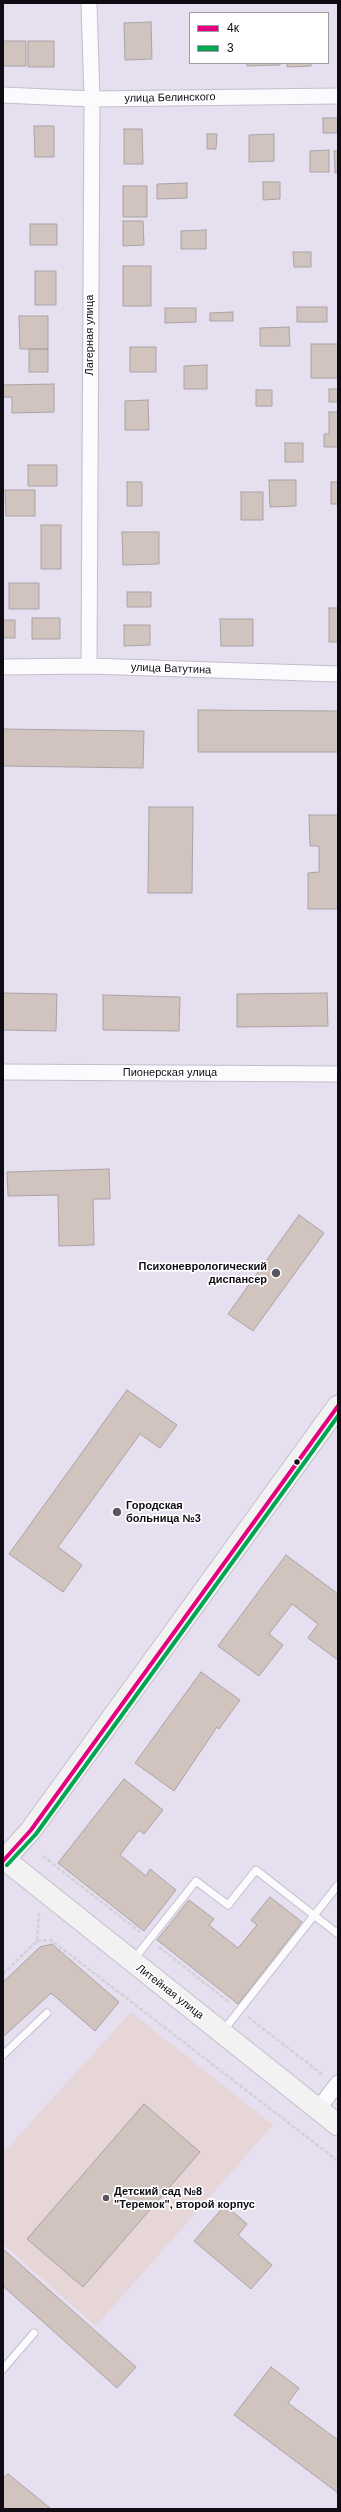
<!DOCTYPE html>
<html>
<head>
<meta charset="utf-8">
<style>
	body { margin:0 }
	#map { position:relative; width:341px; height:2512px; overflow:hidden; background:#e5dff0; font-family:Arial,sans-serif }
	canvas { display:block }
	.frame { position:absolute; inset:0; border:4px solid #0f0b15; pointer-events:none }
	.legend { position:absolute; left:189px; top:12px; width:140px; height:52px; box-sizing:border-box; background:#fff; border:1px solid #9f9da1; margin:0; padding:5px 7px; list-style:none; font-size:12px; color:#0f0b15 }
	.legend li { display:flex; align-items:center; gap:8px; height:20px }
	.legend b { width:20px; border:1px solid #9f9da1 }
</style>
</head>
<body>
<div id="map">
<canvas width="341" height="2512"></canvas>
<div class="frame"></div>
<ul class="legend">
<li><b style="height:5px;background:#e5007d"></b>4к</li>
<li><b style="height:5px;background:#00a651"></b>3</li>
</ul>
</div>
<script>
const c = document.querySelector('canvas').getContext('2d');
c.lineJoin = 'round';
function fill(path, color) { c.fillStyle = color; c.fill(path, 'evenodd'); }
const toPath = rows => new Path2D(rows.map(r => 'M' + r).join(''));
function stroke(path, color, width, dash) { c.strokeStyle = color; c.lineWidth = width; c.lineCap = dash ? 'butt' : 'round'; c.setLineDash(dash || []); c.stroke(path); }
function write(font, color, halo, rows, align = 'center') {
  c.font = font + ' Arial,sans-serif'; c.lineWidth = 3.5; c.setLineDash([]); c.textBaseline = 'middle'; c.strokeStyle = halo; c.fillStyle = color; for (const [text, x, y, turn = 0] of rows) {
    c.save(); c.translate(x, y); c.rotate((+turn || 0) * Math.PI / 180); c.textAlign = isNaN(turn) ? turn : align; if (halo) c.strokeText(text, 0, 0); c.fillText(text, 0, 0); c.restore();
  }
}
const education = toPath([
	[131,2012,273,2125,96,2326,3,2244,3,2153]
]);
const building = toPath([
	[151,22,152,59,125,60,124,23,151,22],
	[3,41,26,41,26,66,3,66,3,41],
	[28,41,54,41,54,67,28,67,28,41],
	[247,63,280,63,280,65,247,66,247,63],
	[287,63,311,63,311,66,287,67,287,63],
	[323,118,338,118,338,133,323,133,323,118],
	[34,126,54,126,54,157,35,157,34,126],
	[124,129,142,129,143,164,124,164,124,129],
	[207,134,217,134,216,149,207,149,207,134],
	[274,134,274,161,249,162,249,135,274,134],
	[329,150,329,172,310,172,310,151,329,150],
	[334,151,338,151,338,173,335,173,334,151],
	[263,182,280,182,280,199,263,200,263,182],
	[187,183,187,198,157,199,157,184,187,183],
	[123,186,147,186,147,217,123,217,123,186],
	[123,221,143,221,144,245,123,246,123,221],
	[30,224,57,224,57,245,30,245,30,224],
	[206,230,206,249,181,249,181,231,206,230],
	[293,252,311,252,311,267,294,267,293,252],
	[123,266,151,266,151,306,123,306,123,266],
	[35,271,56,271,56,305,35,305,35,271],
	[297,307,327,307,327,322,297,322,297,307],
	[165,308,196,308,196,322,165,323,165,308],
	[233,312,233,321,210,321,210,313,233,312],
	[19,316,48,316,48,349,20,349,19,316],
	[289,327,290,346,260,346,260,328,289,327],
	[311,344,338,344,338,378,311,378,311,344],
	[130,347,156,347,156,372,130,372,130,347],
	[29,349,48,349,48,372,29,372,29,349],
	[207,365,207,389,184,389,184,366,207,365],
	[54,384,54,412,12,413,12,397,3,397,3,385,54,384],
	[329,389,338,389,338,402,329,402,329,389],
	[256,390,272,390,272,406,256,406,256,390],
	[148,400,149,430,125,430,125,401,148,400],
	[329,412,338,412,338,447,324,447,324,434,329,434,329,412],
	[285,443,303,443,303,462,285,462,285,443],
	[28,465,57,465,57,486,28,486,28,465],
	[269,480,296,480,296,506,270,507,269,480],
	[127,482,142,482,142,506,127,506,127,482],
	[331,482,338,482,338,504,331,504,331,482],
	[5,490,35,490,35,516,6,516,5,490],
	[241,492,263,492,263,520,241,520,241,492],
	[41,525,61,525,61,569,41,569,41,525],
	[122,532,159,532,159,564,123,565,122,532],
	[9,583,39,583,39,609,9,609,9,583],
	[127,592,151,592,151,607,127,607,127,592],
	[329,608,338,608,338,642,329,642,329,608],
	[32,618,60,618,60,639,32,639,32,618],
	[220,619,253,619,253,646,221,646,220,619],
	[3,620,15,620,15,638,3,638,3,620],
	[124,625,150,625,150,645,124,646,124,625],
	[198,710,338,711,338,752,198,752,198,710],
	[3,729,144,731,143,768,3,766,3,729],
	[149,807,193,807,192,893,148,893,149,807],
	[309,815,338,815,338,909,308,909,308,873,319,872,319,846,310,846,309,815],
	[3,993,57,994,56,1031,3,1030,3,993],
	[327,993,328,1026,237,1027,237,994,327,993],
	[103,995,180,997,179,1031,103,1030,103,995],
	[109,1169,110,1199,93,1199,94,1245,59,1246,58,1195,8,1196,7,1172,109,1169],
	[299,1215,324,1233,253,1331,228,1314,299,1215],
	[127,1390,177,1425,160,1448,140,1434,58,1547,82,1565,63,1592,9,1554,127,1390],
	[286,1555,338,1594,338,1660,308,1638,318,1624,292,1604,269,1634,283,1645,259,1676,218,1646,286,1555],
	[201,1672,240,1700,219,1729,217,1727,174,1791,135,1763,201,1672],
	[124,1779,163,1810,144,1834,139,1830,120,1855,146,1876,150,1869,176,1890,144,1931,58,1863,124,1779],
	[270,1897,302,1922,238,2004,157,1940,189,1900,214,1919,209,1925,238,1948,257,1925,251,1920,270,1897],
	[52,1944,119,2002,95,2031,51,1993,3,2037,3,1982,40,1947,52,1944],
	[144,2104,200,2152,83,2287,27,2239,144,2104],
	[225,2205,247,2224,238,2235,272,2265,251,2289,194,2241,225,2205],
	[3,2249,136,2367,117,2388,3,2286,3,2249],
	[271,2367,299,2388,288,2403,338,2440,338,2493,234,2415,271,2367],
	[8,2474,39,2499,51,2509,3,2509,3,2478,8,2474]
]);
const path = toPath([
	[43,1856,140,1932],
	[37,1941,51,1940,338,2161],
	[159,1947,230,2003],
	[3,1974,37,1941,39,1913],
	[248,2017,323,2075]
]);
const lane = toPath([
	[134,1959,196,1881,228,1905,256,1870,338,1934],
	[223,2031,338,1885],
	[3,2055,47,2013],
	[3,2369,34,2333]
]);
const street = toPath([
	[3,95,92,99,338,96],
	[89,666,92,99,89,3],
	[3,667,89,666,338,674],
	[3,1072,338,1074],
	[318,2109,338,2083]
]);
const secondary = toPath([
	[3,1858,338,2125],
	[3,1861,31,1830,338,1406]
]);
const bus1 = toPath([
	[3,1861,31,1830,338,1406]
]);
const bus2 = toPath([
	[7,1865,36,1834,338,1416]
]);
const markers = [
	[276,1273,5,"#5a5562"],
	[297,1462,3.5,"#0f0b15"],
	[117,1512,5,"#5a5562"],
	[106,2198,4,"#5a5562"]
];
const streetNames = [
	["улица Белинского",170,98,-1],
	["Лагерная улица",90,335,-90],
	["улица Ватутина",171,669,2],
	["Пионерская улица",170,1073],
	["Литейная улица",170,1992,38]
];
const poiNames = [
	["Психоневрологический",267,1267,"right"],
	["диспансер",267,1280,"right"],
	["Городская",126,1506],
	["больница №3",126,1519],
	["Детский сад №8",114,2192],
	["\"Теремок\", второй корпус",114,2205]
];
fill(education, '#e6d6d8');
fill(building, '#d1c3bd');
stroke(building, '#aaa3a6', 1);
stroke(lane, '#c3becb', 9);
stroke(street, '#c3becb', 17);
stroke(secondary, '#c3becb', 23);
stroke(path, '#d2d1d5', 2.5, [4, 2]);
stroke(lane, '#fbfafd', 7);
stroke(street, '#fbfafd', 15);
stroke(secondary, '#f3f2f2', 21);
stroke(bus1, '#e5007d', 4);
stroke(bus2, '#00a651', 4);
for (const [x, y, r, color] of markers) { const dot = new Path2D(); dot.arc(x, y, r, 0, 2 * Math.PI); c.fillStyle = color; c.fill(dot); stroke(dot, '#fff', 1.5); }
write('11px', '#0f0b15', '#fff', streetNames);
write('bold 11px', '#0f0b15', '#fff', poiNames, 'left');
</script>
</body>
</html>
